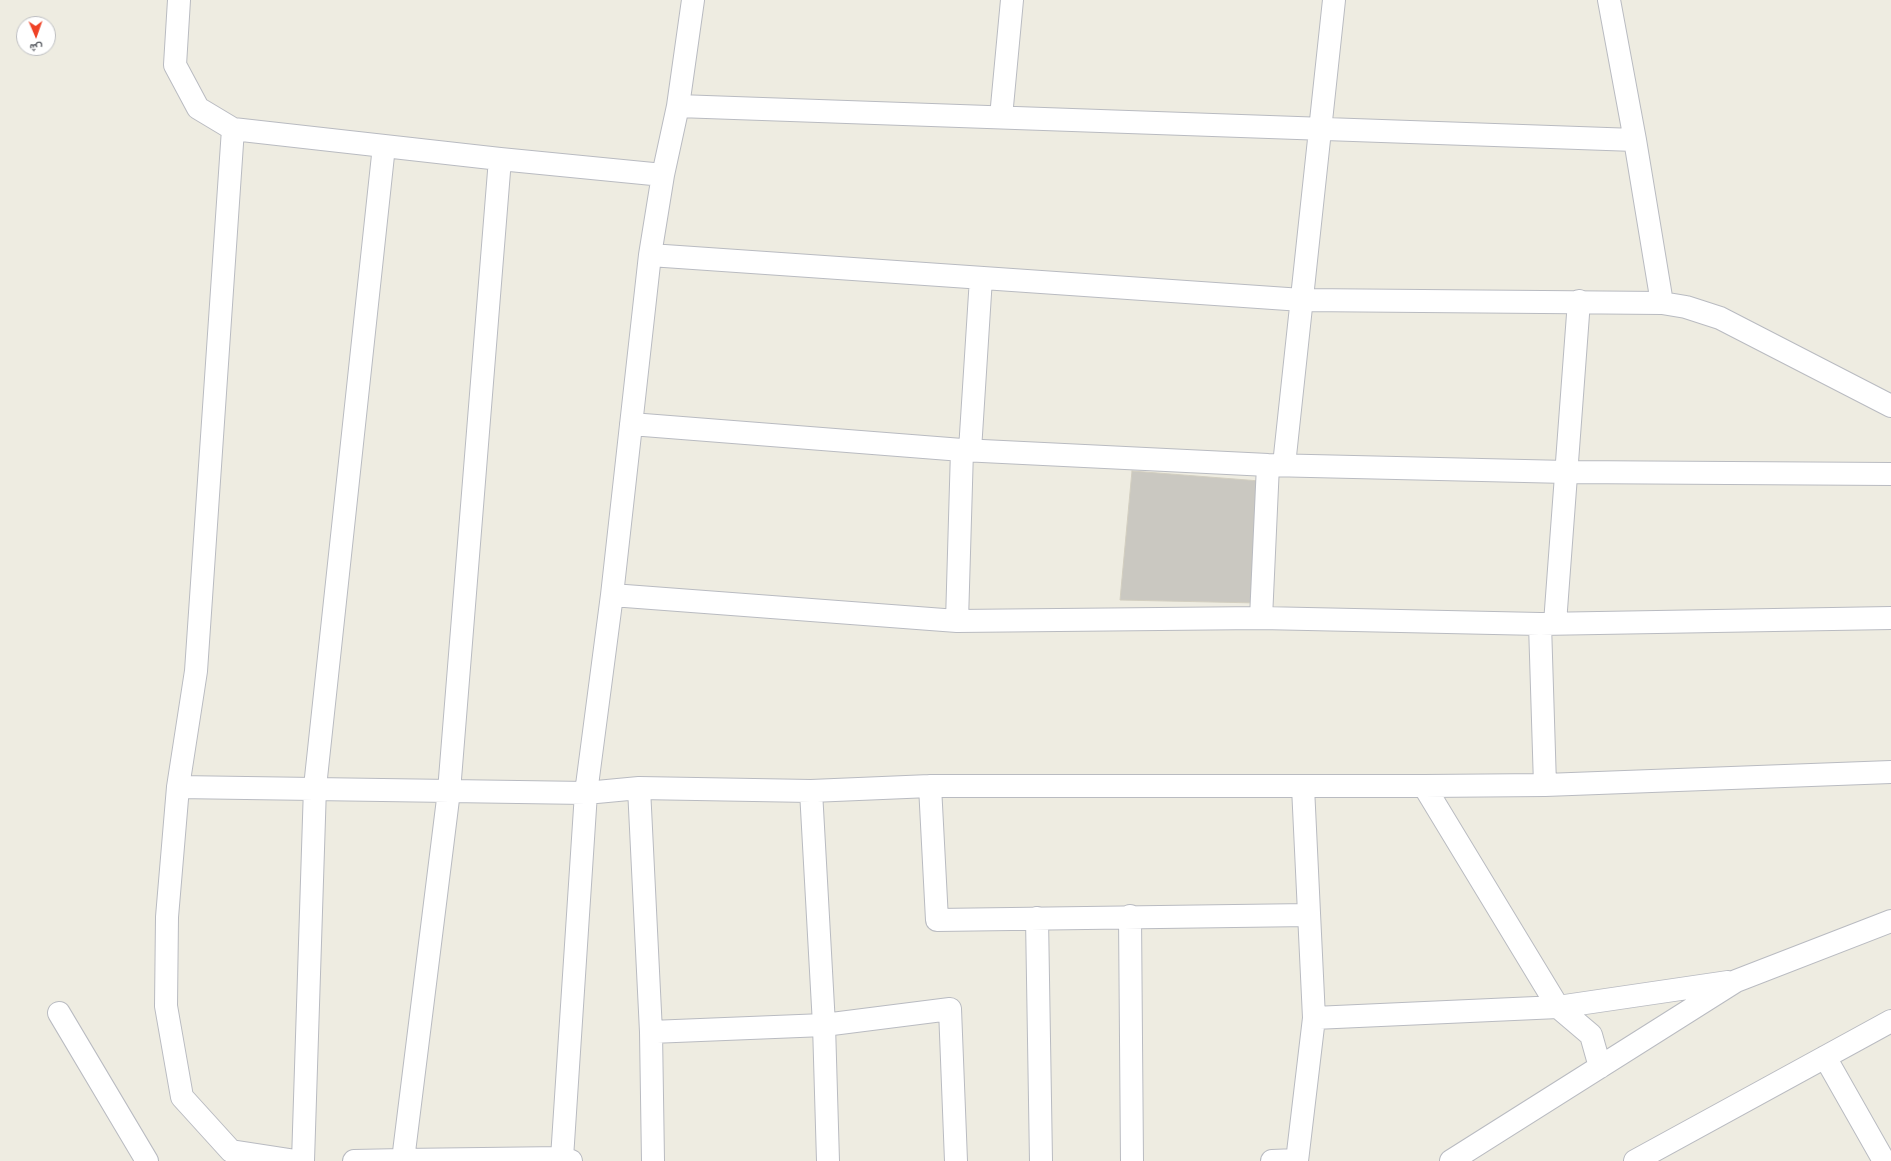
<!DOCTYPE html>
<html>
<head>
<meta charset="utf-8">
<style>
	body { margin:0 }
	#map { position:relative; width:1891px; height:1161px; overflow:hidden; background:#eeece1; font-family:"Nunito Sans",Vazirmatn,sans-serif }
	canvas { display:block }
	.north { position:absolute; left:16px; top:16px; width:40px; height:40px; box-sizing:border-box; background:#fff; border:1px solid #bdbec1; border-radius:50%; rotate:178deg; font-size:11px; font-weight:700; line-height:16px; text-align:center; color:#5a5d63 }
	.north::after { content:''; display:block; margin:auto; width:14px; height:18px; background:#ef4226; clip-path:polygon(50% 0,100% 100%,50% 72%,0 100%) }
</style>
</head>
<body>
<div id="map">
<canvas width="1891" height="1161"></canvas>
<div class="north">ش</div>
</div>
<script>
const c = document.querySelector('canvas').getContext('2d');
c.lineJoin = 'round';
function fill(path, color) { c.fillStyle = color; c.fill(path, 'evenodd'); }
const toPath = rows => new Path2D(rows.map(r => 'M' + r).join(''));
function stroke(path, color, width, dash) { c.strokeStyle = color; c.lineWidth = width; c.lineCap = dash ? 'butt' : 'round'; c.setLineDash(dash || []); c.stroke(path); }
const building = toPath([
	[1132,471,1260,481,1258,603,1120,600,1132,471]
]);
const minor = toPath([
	[179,0,175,65,198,108,233,129,500,159,663,175,650,255,612,595,586,793,562,1158],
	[1609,0,1635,140,1662,303],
	[678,106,1635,140],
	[1001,117,1012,0],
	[233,129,196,671,178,787,167,917,166,1006,182,1097,231,1151,296,1161],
	[500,159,449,791,403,1160,562,1158,571,1161],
	[663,175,678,106,693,0],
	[650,255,1302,300,1662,303,1686,307,1720,318,1891,406],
	[631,424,962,450,1268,465,1567,472,1891,474],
	[970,450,981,278],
	[1284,465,1334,0],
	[612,595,957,621,1261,618,1540,624,1891,618],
	[1261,618,1268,465],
	[957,621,962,450],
	[1555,623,1579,301],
	[1540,624,1545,785],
	[930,786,937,920,1309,915],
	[1424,786,1558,1007,1591,1035,1600,1067],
	[178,787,586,793,639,788,811,791,930,786,1424,786,1545,785,1891,772],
	[639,788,651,1032,653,1161],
	[811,791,824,1025,828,1161],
	[1130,916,1132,1161],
	[1037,918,1041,1161],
	[59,1013,147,1161],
	[1314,1018,1558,1007,1728,982],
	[651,1032,824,1025,950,1009,956,1161],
	[1825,1057,1884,1161],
	[303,1161,315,787,384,146],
	[354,1161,403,1160],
	[1272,1161,1297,1160],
	[1297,1161,1314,1018,1303,787],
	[1451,1161,1736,981,1891,921],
	[1635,1161,1891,1021]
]);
fill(building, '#cac8c1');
stroke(building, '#d2cec0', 1);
stroke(minor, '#b9bbc1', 24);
stroke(minor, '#fff', 22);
</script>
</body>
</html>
